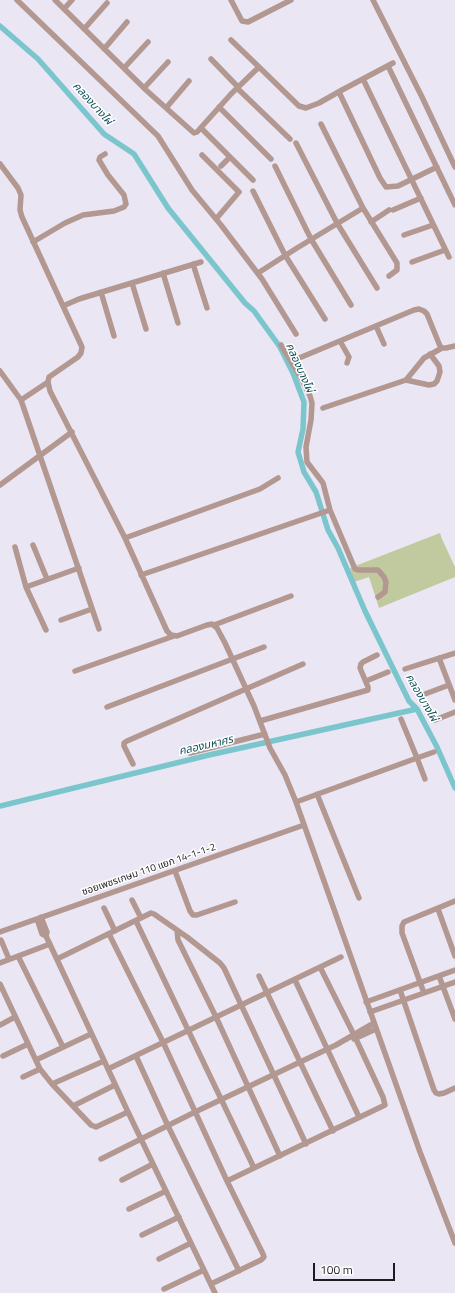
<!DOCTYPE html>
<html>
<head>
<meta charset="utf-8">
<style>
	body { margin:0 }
	#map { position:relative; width:455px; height:1293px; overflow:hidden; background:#ebe6f4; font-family:"Titillium Web",sans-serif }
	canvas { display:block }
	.scale { position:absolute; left:313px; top:1263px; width:82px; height:18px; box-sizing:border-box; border:2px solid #1d1c20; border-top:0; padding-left:5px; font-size:12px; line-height:14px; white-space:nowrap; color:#1d1c20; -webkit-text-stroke:3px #fff; paint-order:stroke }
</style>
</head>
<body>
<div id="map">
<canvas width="455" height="1293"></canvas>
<div class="scale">100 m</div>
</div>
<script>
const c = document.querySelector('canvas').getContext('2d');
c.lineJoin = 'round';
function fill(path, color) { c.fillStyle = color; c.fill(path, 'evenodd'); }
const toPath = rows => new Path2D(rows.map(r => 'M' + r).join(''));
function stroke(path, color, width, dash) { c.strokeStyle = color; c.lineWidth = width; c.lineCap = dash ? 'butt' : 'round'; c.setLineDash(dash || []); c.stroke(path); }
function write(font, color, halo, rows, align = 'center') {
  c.font = font + ' "Titillium Web","Noto Sans Thai",sans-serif'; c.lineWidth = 3; c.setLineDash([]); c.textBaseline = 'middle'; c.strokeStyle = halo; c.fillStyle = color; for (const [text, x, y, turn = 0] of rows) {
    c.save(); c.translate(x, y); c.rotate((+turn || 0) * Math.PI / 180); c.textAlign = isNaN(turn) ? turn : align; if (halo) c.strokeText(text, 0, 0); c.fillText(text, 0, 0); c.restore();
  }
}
const green = toPath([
	[440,533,442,539,455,567,455,577,379,608,369,577,354,582,350,568]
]);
const canal = toPath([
	[0,26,38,59,104,134,134,154,168,208,245,303,254,311,280,347,293,373,304,402,303,429,298,452,304,472,316,492,328,530,338,548,365,611,409,701,417,709,437,747,455,788],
	[0,806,209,755,417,709]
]);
const street = toPath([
	[17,0,158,136,192,190,221,225,262,279,296,334],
	[55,0,146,90,194,133,197,132,231,94,259,67,231,40],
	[231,0,242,21,248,22,291,0],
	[373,0,422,97,455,167],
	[64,9,72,0],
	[84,29,107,3],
	[104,49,127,22],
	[211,59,238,87],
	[388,66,455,205],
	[259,67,299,106,306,108,319,103,342,90,393,63],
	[124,68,148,42],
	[363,79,449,257],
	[144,88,168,62],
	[237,88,290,139],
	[339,92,380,178,386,187,398,186,437,167],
	[219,107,271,159],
	[166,108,189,81],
	[321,124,363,208],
	[201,128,253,180],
	[296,143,337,223,377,288],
	[202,155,239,192,216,219],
	[0,164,18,188,21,195,20,210,22,217,63,306,82,347,81,353,78,357,49,377,48,382,50,391,125,538,167,631,171,635,177,636,207,625,212,624,217,628,225,643,254,706,270,748,285,775,296,802,420,1152,455,1243],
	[221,166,230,157],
	[275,166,311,239,351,305],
	[253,191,285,255,325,319],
	[393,210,421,198],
	[371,222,389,210],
	[404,235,433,225],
	[33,242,65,223,83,215,114,211,124,207,126,204,124,195,108,175,99,160,100,157,105,154],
	[412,262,445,250],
	[193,264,207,308],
	[163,273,178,323],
	[258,273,297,248,363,208,397,263,397,270,389,276],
	[132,283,146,329],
	[101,292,114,336],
	[63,306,79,299,201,262],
	[376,326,384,344],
	[340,341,349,357,347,363],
	[281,345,300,376,310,396,312,403,311,420,306,447,307,462,323,483,330,510,355,569,358,570,378,570,384,577,386,582,385,592,378,597],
	[292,361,414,310,419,309,424,311,427,314,440,346,442,348,446,348,455,346],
	[0,371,21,400,48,382],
	[406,380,429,385,434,384,437,381,440,372,439,366,430,354],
	[21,400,99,629],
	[323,408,406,380,424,358,442,348],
	[0,485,72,432],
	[125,538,260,489,278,478],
	[33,545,47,579],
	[15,547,26,587,46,630],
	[141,575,330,510],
	[26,587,79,568],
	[61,620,92,609],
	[214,625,291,596],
	[439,658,455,700],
	[405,669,455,653],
	[75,671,174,636],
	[366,681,388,672],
	[425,694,449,685],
	[107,707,264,647],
	[435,720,455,712],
	[260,721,368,690,368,687,360,668,361,664,363,662,377,655],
	[190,753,265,734],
	[133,764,124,746,124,743,127,741,303,664],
	[425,779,417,758,434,752],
	[317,794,359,898],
	[296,802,417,758,401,719],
	[175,871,190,911,193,915,197,915,235,902],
	[132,900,141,918],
	[104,908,115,931],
	[438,909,455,956],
	[41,917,47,932,46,936,68,983,128,1112,215,1293],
	[37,919,42,934,46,936],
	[136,921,254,1168],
	[177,930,178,940,216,1017,280,1156],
	[0,932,304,825],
	[109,934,163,1042,227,1181,263,1254,264,1257,261,1260,211,1284],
	[1,940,9,959],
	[18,956,63,1047],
	[57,959,151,913,154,914,187,937,220,963,224,968,306,1144],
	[0,963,50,944],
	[259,976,333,1131],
	[439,976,455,1019],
	[295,980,359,1117],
	[0,984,40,1069,52,1084,91,1125,96,1127,128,1112],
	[400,990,434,1090,436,1093,439,1094,444,1093,455,1088],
	[424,993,402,933,402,926,404,922,455,901],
	[366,1002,455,970],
	[370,1012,455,982],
	[0,1025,15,1017],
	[354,1039,376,1029],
	[3,1056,28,1044],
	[136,1056,168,1126,239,1271],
	[36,1060,91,1034],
	[108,1069,341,957],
	[23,1077,40,1069],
	[52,1084,104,1061],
	[73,1106,115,1085],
	[101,1159,195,1112,336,1045,374,1023],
	[122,1180,153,1164],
	[227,1181,385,1105,383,1097,356,1039,320,967],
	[129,1209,166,1191],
	[142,1235,179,1217],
	[159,1259,191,1243],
	[164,1289,204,1270]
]);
const streetNames = [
	["ซอยเพชรเกษม 110 แยก 14-1-1-2",149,870,-19]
];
const waterNames = [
	["คลองบางไผ่",92,104,48],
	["คลองบางไผ่",299,368,66],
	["คลองบางไผ่",421,698,60],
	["คลองมหาศร",206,746,-13]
];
fill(green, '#c1ca9e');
stroke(canal, '#7bc6cd', 5.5);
stroke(street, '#b39891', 5.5);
write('10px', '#1d1c20', '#fff', streetNames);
write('italic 11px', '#0d5157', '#fff', waterNames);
</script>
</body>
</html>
